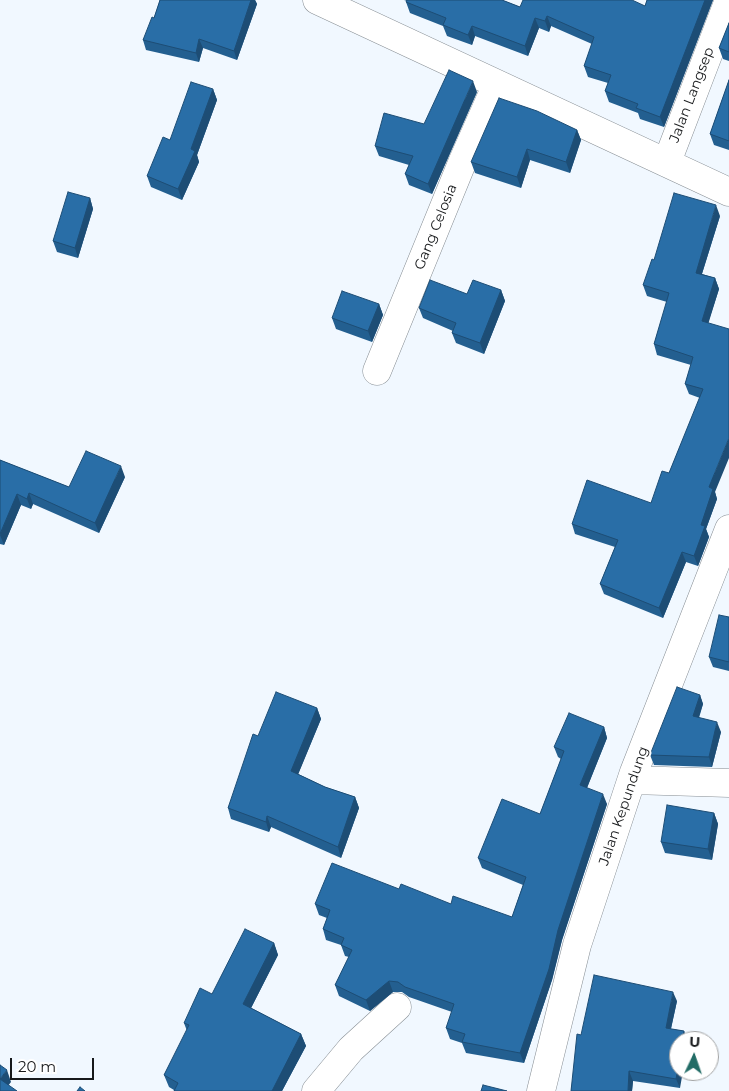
<!DOCTYPE html>
<html>
<head>
<meta charset="utf-8">
<style>
	body { margin:0 }
	#map { position:relative; width:729px; height:1091px; overflow:hidden; background:#f1f8ff; font-family:Montserrat,sans-serif }
	canvas { display:block }
	.north { position:absolute; left:669px; top:1031px; width:50px; height:50px; box-sizing:border-box; background:#fff; border:1px solid #a2a3a4; border-radius:50%; rotate:3deg; font-size:14px; font-weight:700; line-height:20px; text-align:center; color:#17191b }
	.north::after { content:''; display:block; margin:auto; width:18px; height:22px; background:#226c66; clip-path:polygon(50% 0,100% 100%,50% 72%,0 100%) }
	.scale { position:absolute; left:10px; top:1058px; width:84px; height:22px; box-sizing:border-box; border:2px solid #17191b; border-top:0; padding-left:6px; font-size:15px; line-height:18px; white-space:nowrap; color:#17191b; -webkit-text-stroke:4px #fff; paint-order:stroke }
</style>
</head>
<body>
<div id="map">
<canvas width="729" height="1091"></canvas>
<div class="north">U</div>
<div class="scale">20 m</div>
</div>
<script>
const c = document.querySelector('canvas').getContext('2d');
c.lineJoin = 'round';
const toPath = rows => new Path2D(rows.map(r => 'M' + r).join(''));
function stroke(path, color, width, dash) { c.strokeStyle = color; c.lineWidth = width; c.lineCap = dash ? 'butt' : 'round'; c.setLineDash(dash || []); c.stroke(path); }
function fill(path, color) { c.fillStyle = color; c.fill(path, 'evenodd'); }
function write(font, color, halo, rows, align = 'center') {
  c.font = font + ' Montserrat,sans-serif'; c.lineWidth = 4; c.setLineDash([]); c.textBaseline = 'middle'; c.strokeStyle = halo; c.fillStyle = color; for (const [text, x, y, turn = 0] of rows) {
    c.save(); c.translate(x, y); c.rotate((+turn || 0) * Math.PI / 180); c.textAlign = isNaN(turn) ? turn : align; if (halo) c.strokeText(text, 0, 0); c.fillText(text, 0, 0); c.restore();
  }
}
const minor = toPath([
	[317,0,729,192],
	[667,162,729,0],
	[377,371,462,163,497,84],
	[632,780,729,783],
	[316,1091,351,1049,397,1007],
	[541,1091,577,945,634,772,729,529]
]);
const wall = toPath([
	[160,0,255,0,257,4,237,60,203,48,199,62,146,50,143,40,154,18],
	[404,0,502,0,520,7,645,6,647,0,713,0,664,127,640,119,638,113,609,102,605,91,608,83,588,77,584,66,592,44,551,26,549,32,539,28,528,56,475,36,472,45,447,36,443,26,410,13,406,2,407,1],
	[729,23,729,61,723,59,719,48],
	[729,80,729,150,714,145,710,134],
	[213,89,217,100,197,155,199,162,182,200,151,187,147,176,170,140],
	[477,92,432,194,409,185,405,174,409,165,379,156,375,146,424,124],
	[577,130,581,140,570,173,530,160,521,188,475,173,471,162],
	[90,198,93,209,78,258,57,252,53,241],
	[720,216,702,274,715,278,719,289,708,323,715,492,717,499,706,529,709,537,698,566,686,562,663,618,604,594,600,584,615,547,575,534,572,524,651,503,669,473,700,398,689,394,685,384,691,365,657,355,654,344,667,302,647,296,643,285,654,260],
	[501,290,505,301,484,354,456,343,452,333,453,331,423,318,419,308,467,294],
	[379,304,383,315,372,342,336,329,332,318],
	[0,460,69,487,125,477,99,533,33,504,31,509,21,505,4,545,0,544],
	[729,617,729,671,713,667,709,657],
	[700,695,703,704,699,718,721,732,712,767,654,765,650,755],
	[317,708,321,719,298,774,325,787,355,797,359,808,341,858,271,827,269,832,231,819,228,808,258,736],
	[604,727,607,738,587,788,607,804,562,940,552,980,524,1063,466,1053,462,1043,450,1039,446,1028,452,1012,409,997,402,992,393,992,370,1011,339,996,335,985,349,957,345,956,341,945,326,940,323,929,327,918,319,915,315,904,399,889,451,904,512,917,523,885,482,868,478,858,540,814,561,759,558,757,554,747],
	[714,813,718,824,712,860,665,853,661,842],
	[274,943,278,955,251,1008,301,1034,306,1046,282,1091,174,1091,174,1090,169,1087,164,1075,187,1031,184,1023,212,994],
	[677,1001,671,1029,684,1031,687,1041,679,1041,680,1088,633,1081,632,1091,571,1091,581,1035]
]);
const shadedWall = toPath([
	[251,0,255,0,257,4,237,60,234,51],
	[705,0,713,0,664,127,660,117],
	[547,16,551,26,549,32,545,21],
	[535,18,539,28,528,56,525,46],
	[472,26,475,36,472,45,468,35],
	[199,39,203,48,199,62,196,53],
	[473,81,477,92,432,194,428,184],
	[213,89,217,100,197,155,199,162,182,200,178,189,191,149],
	[577,130,581,140,570,173,566,162],
	[527,149,530,160,521,188,517,177],
	[90,198,93,209,78,258,75,248],
	[716,205,720,216,699,283,696,273],
	[715,278,719,289,706,331,702,321],
	[501,290,505,301,484,354,480,343],
	[379,304,383,315,372,342,368,331],
	[729,438,729,458,715,492,717,499,706,529,709,537,698,566,694,556,709,487],
	[121,466,125,477,99,533,95,523],
	[29,493,33,504,31,509,27,499],
	[17,494,21,505,4,545,0,535],
	[682,552,686,562,663,618,659,608],
	[700,695,703,704,696,725,693,716],
	[317,708,321,719,295,782,291,771],
	[717,722,721,732,712,767,709,757],
	[604,727,607,738,584,795,580,785],
	[603,794,607,804,562,940,552,980,524,1063,520,1053,558,930],
	[355,797,359,808,341,858,338,847],
	[714,813,718,824,712,860,708,849],
	[267,816,271,827,269,832,266,822],
	[274,943,278,955,247,1016,243,1004],
	[389,981,393,992,370,1011,366,1000],
	[673,992,677,1001,669,1037,666,1028],
	[684,1031,687,1041,682,1041],
	[301,1034,306,1046,282,1091,272,1091],
	[679,1063,679,1071,683,1071,680,1088,676,1079],
	[7,1070,11,1082,4,1091,0,1079],
	[629,1071,633,1081,632,1091,628,1091]
]);
const building = toPath([
	[160,0,251,0,234,51,199,39,196,53,143,40,152,17,154,18,160,0],
	[407,0,502,0,520,7,523,0,632,0,645,6,647,0,705,0,660,117,636,108,638,104,605,91,611,75,584,66,594,37,547,16,545,21,535,18,525,46,472,26,468,35,443,25,446,18,406,2,407,0],
	[729,23,729,52,719,48,729,23],
	[449,70,473,81,428,184,405,174,413,156,375,146,384,113,424,124,449,70],
	[729,80,729,141,710,134,729,80],
	[191,82,213,89,191,149,195,151,178,189,147,176,163,137,170,140,191,82],
	[499,98,537,111,577,130,566,162,527,149,517,177,471,162,499,98],
	[68,192,90,198,75,248,53,241,68,192],
	[674,193,716,205,696,273,715,278,702,321,729,329,729,438,709,487,713,489,701,525,705,526,694,556,682,552,659,608,600,584,618,540,572,524,587,480,651,503,662,471,669,473,703,389,685,384,693,357,654,344,669,293,643,285,652,259,654,260,674,193],
	[430,280,467,294,473,280,501,290,480,343,452,333,456,323,419,308,430,280],
	[342,291,379,304,368,331,332,318,342,291],
	[86,451,121,466,95,523,29,493,27,499,17,494,0,534,0,460,69,487,86,451],
	[719,615,729,617,729,662,709,657,719,615],
	[677,687,700,695,693,716,717,722,709,757,650,755,677,687],
	[276,692,317,708,291,771,325,787,355,797,338,847,267,816,266,822,228,808,253,734,258,736,276,692],
	[569,713,604,727,580,785,603,794,558,930,549,969,520,1053,462,1042,465,1034,446,1028,454,1004,405,987,398,982,389,981,366,1000,335,985,352,950,341,945,344,938,323,929,330,910,315,904,332,863,399,889,401,884,451,904,453,896,512,917,526,877,478,858,502,799,540,814,564,751,554,747,569,713],
	[667,805,714,813,708,849,661,842,667,805],
	[245,929,274,943,243,1004,301,1034,272,1091,174,1091,178,1083,164,1075,189,1025,184,1023,200,988,212,994,245,929],
	[594,975,673,992,666,1028,684,1031,682,1041,679,1041,679,1063,676,1079,629,1071,628,1091,571,1091,577,1034,581,1035,594,975],
	[0,1065,7,1070,0,1079,0,1065],
	[0,1079,17,1091,0,1091,0,1079],
	[483,1085,507,1091,481,1091,483,1085],
	[80,1087,85,1091,77,1091,80,1087]
]);
const streetNames = [
	["Jalan Langsep",692,95,-69],
	["Gang Celosia",436,227,-68],
	["Jalan Kepundung",624,806,-71]
];
stroke(minor, '#878e94', 29);
stroke(minor, '#fff', 28);
fill(wall, '#235f90');
fill(shadedWall, '#1d4d75');
fill(building, '#296ea7');
stroke(building, '#1d4d75', 1);
write('14px', '#17191b', '#fff', streetNames);
</script>
</body>
</html>
